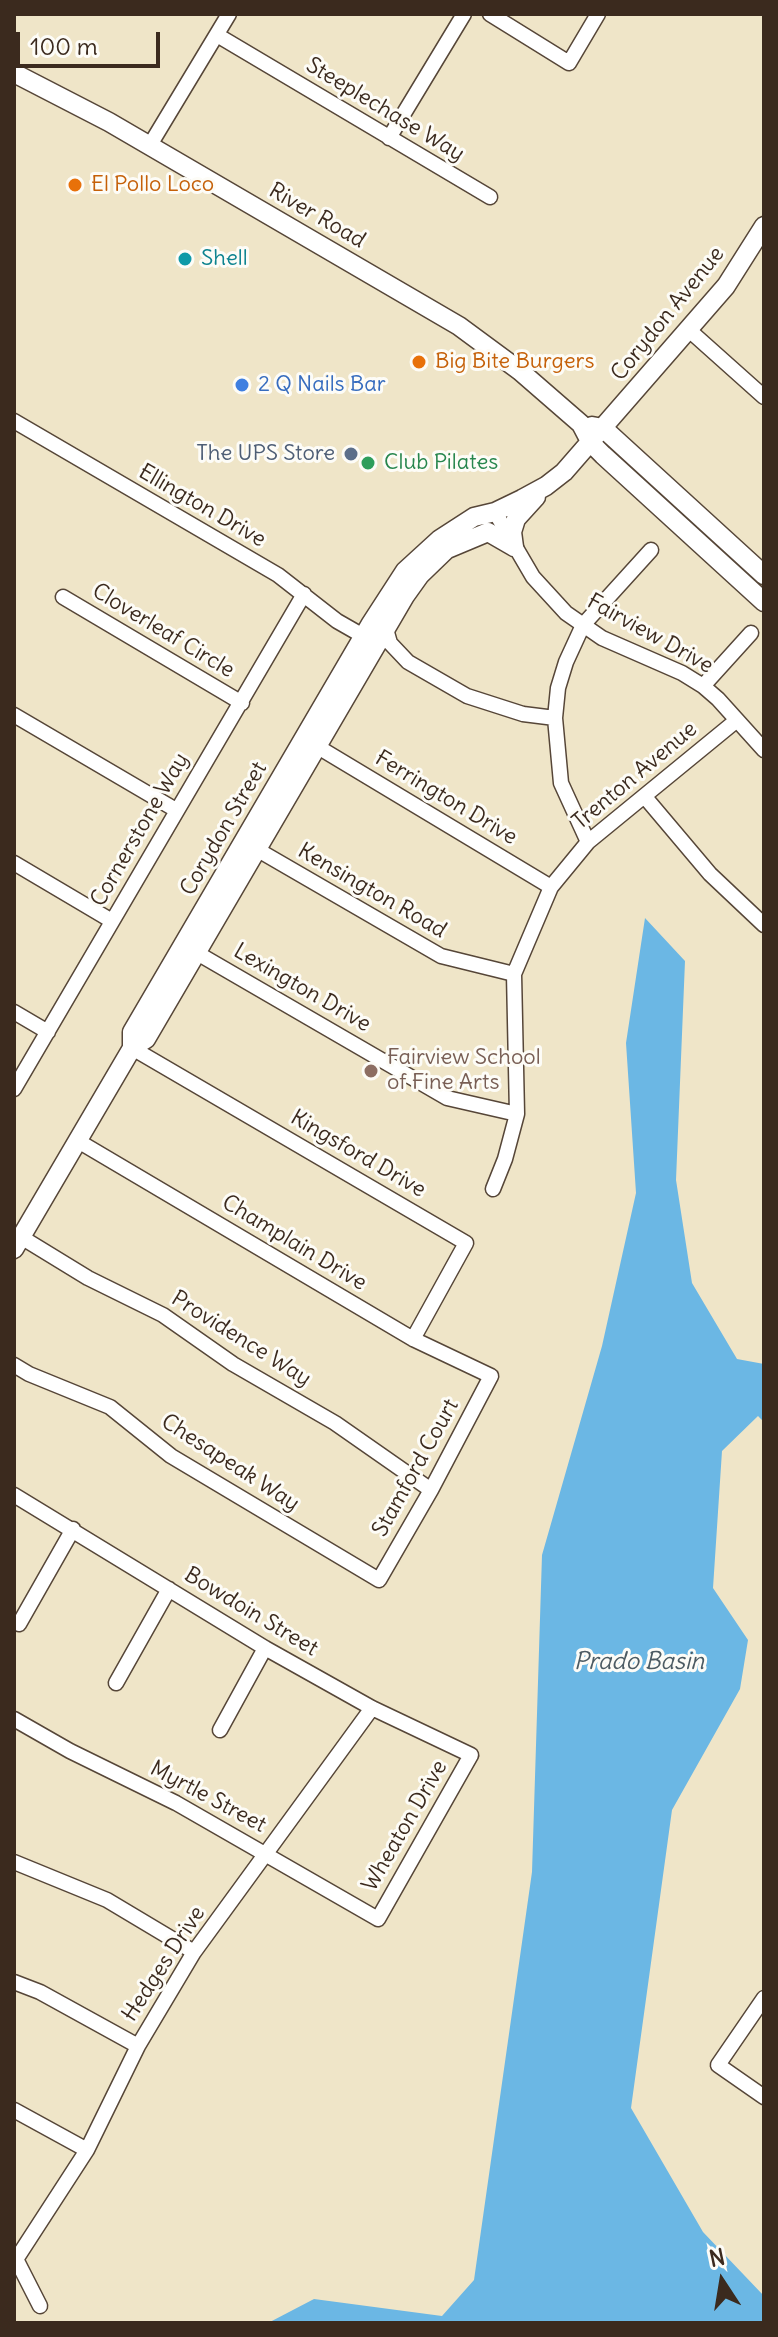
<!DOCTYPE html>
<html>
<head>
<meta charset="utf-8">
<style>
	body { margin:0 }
	#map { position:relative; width:778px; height:2337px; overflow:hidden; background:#efe5c8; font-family:Delius,sans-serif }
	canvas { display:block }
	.frame { position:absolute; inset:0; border:16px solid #3b2a1e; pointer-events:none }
	.north { position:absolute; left:682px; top:2241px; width:80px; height:80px; -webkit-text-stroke:6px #fdfcf7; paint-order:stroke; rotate:348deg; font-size:22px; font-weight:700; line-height:32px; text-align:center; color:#3b2a1e }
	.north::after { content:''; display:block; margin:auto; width:28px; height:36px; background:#3b2a1e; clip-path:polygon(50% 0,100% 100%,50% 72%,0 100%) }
	.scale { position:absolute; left:16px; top:32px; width:144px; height:36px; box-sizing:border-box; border:4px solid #3b2a1e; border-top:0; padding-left:10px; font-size:24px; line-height:28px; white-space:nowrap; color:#3b2a1e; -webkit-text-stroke:6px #fdfcf7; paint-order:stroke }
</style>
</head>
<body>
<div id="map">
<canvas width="778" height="2337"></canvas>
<div class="frame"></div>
<div class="north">N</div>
<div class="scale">100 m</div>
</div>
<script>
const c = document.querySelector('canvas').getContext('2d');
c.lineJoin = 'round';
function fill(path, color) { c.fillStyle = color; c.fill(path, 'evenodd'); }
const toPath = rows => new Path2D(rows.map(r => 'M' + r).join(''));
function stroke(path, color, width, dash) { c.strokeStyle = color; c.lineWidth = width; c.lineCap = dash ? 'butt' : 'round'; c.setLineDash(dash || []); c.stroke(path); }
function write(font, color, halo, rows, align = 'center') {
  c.font = font + ' Delius,sans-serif'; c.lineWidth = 6; c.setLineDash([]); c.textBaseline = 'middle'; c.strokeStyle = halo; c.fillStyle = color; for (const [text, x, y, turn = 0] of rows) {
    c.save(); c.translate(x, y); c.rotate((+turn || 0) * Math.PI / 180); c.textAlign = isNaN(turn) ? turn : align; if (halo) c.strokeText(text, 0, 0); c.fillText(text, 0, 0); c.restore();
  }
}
const water = toPath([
	[645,918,685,961,676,1180,692,1283,737,1359,764,1364,764,1422,758,1416,722,1451,713,1588,748,1640,740,1689,672,1810,631,2108,703,2232,764,2296,764,2323,268,2323,314,2299,442,2316,474,2280,532,1872,542,1555,602,1346,636,1193,626,1043]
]);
const minor = toPath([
	[490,14,569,63,598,14],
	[217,35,490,197],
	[389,138,464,14],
	[150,145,229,14],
	[689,330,764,397],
	[14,421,278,575,337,621,358,633,372,636,386,629,390,643,408,662,467,696,523,714,555,718],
	[495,512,533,577,566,613,602,638,682,673,703,686,718,699,764,750],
	[63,597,242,703],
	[703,686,751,633],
	[14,715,176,810],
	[318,747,551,887],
	[645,797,710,874,764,925],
	[588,842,561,783,555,718,558,688,566,662,583,625,651,550],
	[258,850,441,956,514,974],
	[14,863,112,921],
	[197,953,447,1098,517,1114],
	[14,1012,48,1032],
	[132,1048,466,1243,413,1339],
	[14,1089,304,594],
	[493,1189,505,1159,517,1114,514,974,551,887,588,842,737,720],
	[21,1237,88,1278,163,1315,233,1364,335,1423,431,1490],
	[14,1365,29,1374,110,1407,171,1456,379,1580,431,1490,491,1376,413,1339,78,1141],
	[14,1495,265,1648,372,1708,471,1755,378,1919,176,1803,70,1751,14,1719],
	[19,1624,73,1529],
	[116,1683,169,1589],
	[220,1730,265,1648],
	[14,1862,107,1900,194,1952],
	[14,1982,40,1992,138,2046],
	[764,1998,718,2065,764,2097],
	[14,2110,87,2150],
	[14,2255,40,2306],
	[17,2258,87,2150,138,2046,194,1952,372,1708]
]);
const major = toPath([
	[14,73,109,122,459,326,520,371,581,424,591,443,603,455,764,602],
	[592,426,603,428,764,575],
	[514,547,512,532,516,519,536,497],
	[445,550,488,532,514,547],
	[132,1048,132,1032,370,625,405,571,440,539,474,517,495,512,522,499,546,486,564,472,726,286,764,226],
	[14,1249,132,1048,146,1039,405,596,420,575,449,547]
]);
const markers = [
	[75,185,8,"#e8710a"],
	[185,259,8,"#0f9aa8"],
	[419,362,8,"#e8710a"],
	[242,385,8,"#3f7fe0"],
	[351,454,8,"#5c6f8a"],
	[368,463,8,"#2e9e5b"],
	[371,1071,8,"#8d6e63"]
];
const streetNames = [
	["Steeplechase Way",385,110,31],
	["River Road",317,216,30],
	["Corydon Avenue",668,314,-51],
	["Ellington Drive",202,506,30],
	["Cloverleaf Circle",163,631,31],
	["Fairview Drive",650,634,29],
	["Trenton Avenue",635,776,-40],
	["Ferrington Drive",446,798,31],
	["Corydon Street",224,829,-60],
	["Cornerstone Way",140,830,-60],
	["Kensington Road",372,891,30],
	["Lexington Drive",302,988,30],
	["Kingsford Drive",358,1154,30],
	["Champlain Drive",294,1243,31],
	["Providence Way",241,1339,32],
	["Chesapeak Way",230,1463,33],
	["Stamford Court",416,1468,-61],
	["Bowdoin Street",251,1612,31],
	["Myrtle Street",208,1797,28],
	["Wheaton Drive",405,1826,-60],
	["Hedges Drive",164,1964,-57]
];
const foodNames = [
	["El Pollo Loco",91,185],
	["Big Bite Burgers",435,362]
];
const cultureNames = [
	["Shell",201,259]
];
const shopNames = [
	["2 Q Nails Bar",258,385]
];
const serviceNames = [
	["The UPS Store",335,454]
];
const leisureNames = [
	["Club Pilates",384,463]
];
const educationNames = [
	["Fairview School",387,1058],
	["of Fine Arts",387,1083]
];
const waterNames = [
	["Prado Basin",639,1662]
];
fill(water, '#6bb7e4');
stroke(minor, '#564638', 17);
stroke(major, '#564638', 21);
stroke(minor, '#fff', 14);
stroke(major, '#fff', 18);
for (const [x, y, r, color] of markers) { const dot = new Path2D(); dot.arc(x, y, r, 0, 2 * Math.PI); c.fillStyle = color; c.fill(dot); stroke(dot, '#fdfcf7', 3); }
write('22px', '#3b2a1e', '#fdfcf7', streetNames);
write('22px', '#c56008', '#fdfcf7', foodNames, 'left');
write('22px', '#0d838f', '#fdfcf7', cultureNames, 'left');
write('22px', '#366cbe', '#fdfcf7', shopNames, 'left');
write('22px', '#4e5e75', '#fdfcf7', serviceNames, 'right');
write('22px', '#27864d', '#fdfcf7', leisureNames, 'left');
write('22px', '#785e54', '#fdfcf7', educationNames, 'left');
write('italic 24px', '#4c5b63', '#fdfcf7', waterNames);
</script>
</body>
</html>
